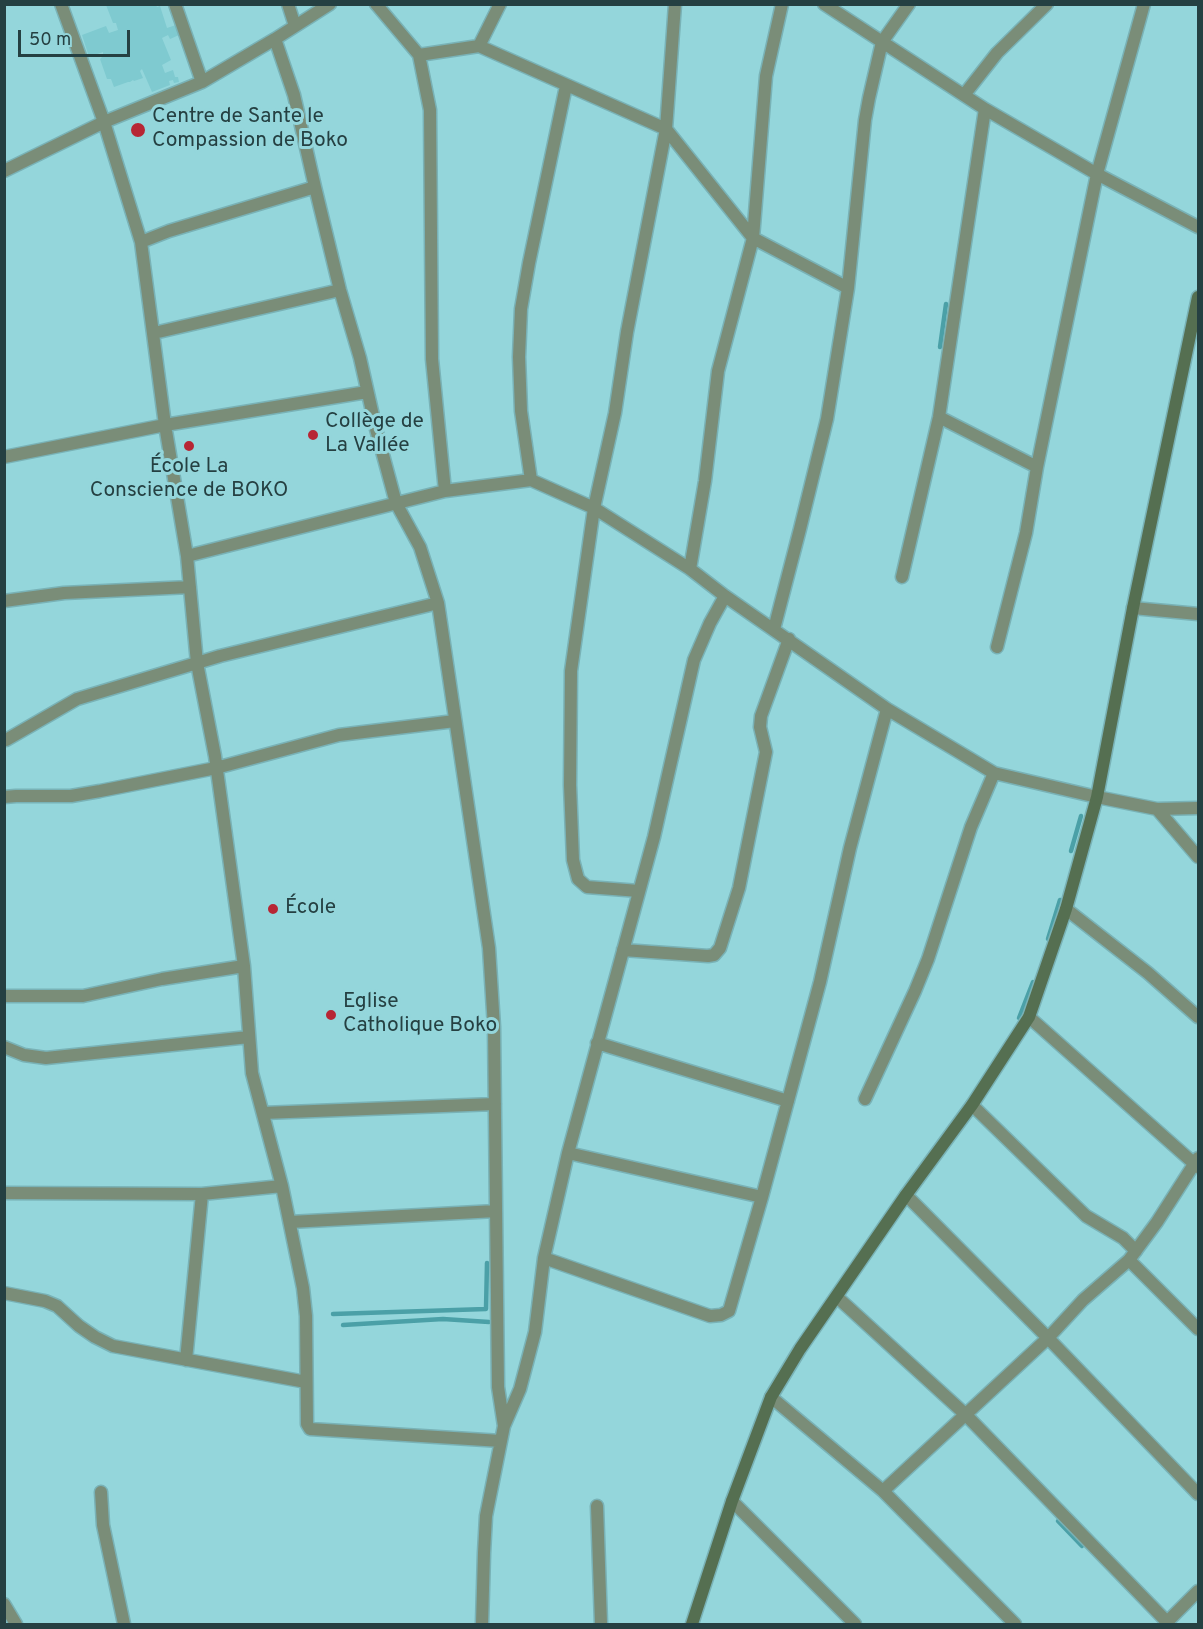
<!DOCTYPE html>
<html>
<head>
<meta charset="utf-8">
<style>
	body { margin:0 }
	#map { position:relative; width:1203px; height:1629px; overflow:hidden; background:#94d6db; font-family:Overpass,sans-serif }
	canvas { display:block }
	.frame { position:absolute; inset:0; border:6px solid #254042; pointer-events:none }
	.scale { position:absolute; left:18px; top:30px; width:112px; height:27px; box-sizing:border-box; border:3px solid #254042; border-top:0; padding-left:8px; font-size:18px; line-height:21px; white-space:nowrap; color:#254042; -webkit-text-stroke:4px #94d6db; paint-order:stroke }
</style>
</head>
<body>
<div id="map">
<canvas width="1203" height="1629"></canvas>
<div class="frame"></div>
<div class="scale">50 m</div>
</div>
<script>
const c = document.querySelector('canvas').getContext('2d');
c.lineJoin = 'round';
function fill(path, color) { c.fillStyle = color; c.fill(path, 'evenodd'); }
const toPath = rows => new Path2D(rows.map(r => 'M' + r).join(''));
function stroke(path, color, width, dash) { c.strokeStyle = color; c.lineWidth = width; c.lineCap = dash ? 'butt' : 'round'; c.setLineDash(dash || []); c.stroke(path); }
function write(font, color, halo, rows, align = 'center') {
  c.font = font + ' Overpass,sans-serif'; c.lineWidth = 6; c.setLineDash([]); c.textBaseline = 'middle'; c.strokeStyle = halo; c.fillStyle = color; for (const [text, x, y, turn = 0] of rows) {
    c.save(); c.translate(x, y); c.rotate((+turn || 0) * Math.PI / 180); c.textAlign = isNaN(turn) ? turn : align; if (halo) c.strokeText(text, 0, 0); c.fillText(text, 0, 0); c.restore();
  }
}
const built = toPath([
	[156,5,157,7,160,6,167,28,176,25,179,35,170,39,168,35,162,38,171,60,162,65,165,73,173,70,175,77,178,77,179,82,174,83,173,80,169,81,170,85,152,92,142,69,140,71,143,78,134,81,133,80,130,82,128,82,114,87,111,79,107,79,100,59,103,56,103,52,89,57,82,35,106,26,109,33,118,30,116,23,113,23,106,5]
]);
const stream = toPath([
	[940,347,946,304],
	[1071,851,1081,816],
	[1048,939,1060,900],
	[1019,1018,1033,982],
	[333,1314,486,1309,487,1263],
	[343,1325,443,1319,489,1322],
	[1058,1521,1082,1546]
]);
const minor = toPath([
	[61,4,104,122,141,242,165,425,187,556,197,663,215,756,244,966,252,1073,282,1186,303,1288,306,1316,307,1424,310,1429,501,1441],
	[175,4,202,82],
	[288,4,295,26],
	[376,4,419,55,430,110,432,359,445,491],
	[824,4,985,109,1097,174,1198,227],
	[275,39,294,95,315,187,340,290,360,358,376,429,396,503,420,547,438,603,489,948,494,1027,498,1387,504,1426],
	[479,46,500,4],
	[419,55,479,46,666,129,753,238,848,288],
	[964,95,997,53,1047,4],
	[4,171,104,122,202,82,275,39,330,4],
	[141,242,169,231,315,187],
	[154,333,340,290],
	[939,417,1037,467],
	[4,457,165,425,367,392],
	[531,480,521,411,519,357,521,309,529,263,566,86],
	[187,556,445,491,531,480,594,508,690,569,725,596,887,709,994,773,1097,797,1157,809,1198,808],
	[690,569,705,481,718,371,753,238,766,76,782,4],
	[902,577,939,417,985,109],
	[4,601,64,593,190,587],
	[1133,608,1198,614],
	[774,629,800,529,827,419,848,288,865,120,869,98,882,42,909,4],
	[997,647,1026,533,1037,467,1097,174,1144,4],
	[6,740,77,699,220,656,438,603],
	[4,797,16,796,71,796,100,791,216,768,339,735,455,721],
	[1157,809,1198,857],
	[639,891,587,887,578,879,573,860,570,785,571,671,594,508,615,413,627,332,666,129,675,4],
	[1066,909,1148,973,1198,1017],
	[623,950,708,956,714,955,720,948,739,888,766,752,760,727,761,716,789,639],
	[4,996,83,996,162,979,244,966],
	[1029,1017,1198,1167],
	[597,1043,788,1101],
	[4,1047,24,1055,46,1058,249,1037],
	[865,1099,915,991,928,959,971,827,994,773],
	[972,1105,1086,1216,1123,1238,1136,1251],
	[263,1113,495,1104],
	[568,1153,762,1197],
	[4,1193,202,1194,282,1186],
	[906,1195,1048,1338,1198,1494],
	[290,1222,496,1211],
	[544,1258,710,1316,721,1315,729,1311,762,1197,820,982,850,848,887,709],
	[1129,1260,1198,1329],
	[4,1293,45,1301,57,1306,79,1326,95,1337,113,1346,306,1382],
	[837,1297,965,1414,1169,1624],
	[186,1360,202,1194],
	[771,1397,883,1491,1015,1624],
	[883,1491,1048,1338,1083,1300,1129,1260,1157,1222,1198,1158],
	[101,1492,103,1525,124,1624],
	[732,1501,855,1624],
	[597,1506,601,1624],
	[4,1604,16,1624],
	[482,1624,484,1553,486,1516,504,1426,520,1389,535,1332,544,1258,568,1153,654,837,694,660,710,623,725,596],
	[1165,1624,1198,1591]
]);
const secondary = toPath([
	[692,1624,732,1501,771,1397,800,1349,906,1195,972,1105,1029,1017,1066,909,1097,797,1133,608,1198,297]
]);
const markers = [
	[138,130,8,"#b72634"],
	[313,435,6,"#b72634"],
	[189,446,6,"#b72634"],
	[273,909,6,"#b72634"],
	[331,1015,6,"#b72634"]
];
const poiNames = [
	["Centre de Sante le",152,118],
	["Compassion de Boko",152,142],
	["Collège de",325,423],
	["La Vallée",325,447],
	["École La",189,468,"center"],
	["Conscience de BOKO",189,492,"center"],
	["École",285,909],
	["Eglise",343,1003],
	["Catholique Boko",343,1027]
];
fill(built, '#7fcad0');
stroke(stream, '#4ba0a7', 4.5);
stroke(minor, '#79b2b6', 15);
stroke(secondary, '#79b2b6', 15);
stroke(minor, '#7a8d78', 12);
stroke(secondary, '#556f51', 12);
for (const [x, y, r, color] of markers) { const dot = new Path2D(); dot.arc(x, y, r, 0, 2 * Math.PI); c.fillStyle = color; c.fill(dot); stroke(dot, '#94d6db', 2); }
write('21px', '#254042', '#94d6db', poiNames, 'left');
</script>
</body>
</html>
